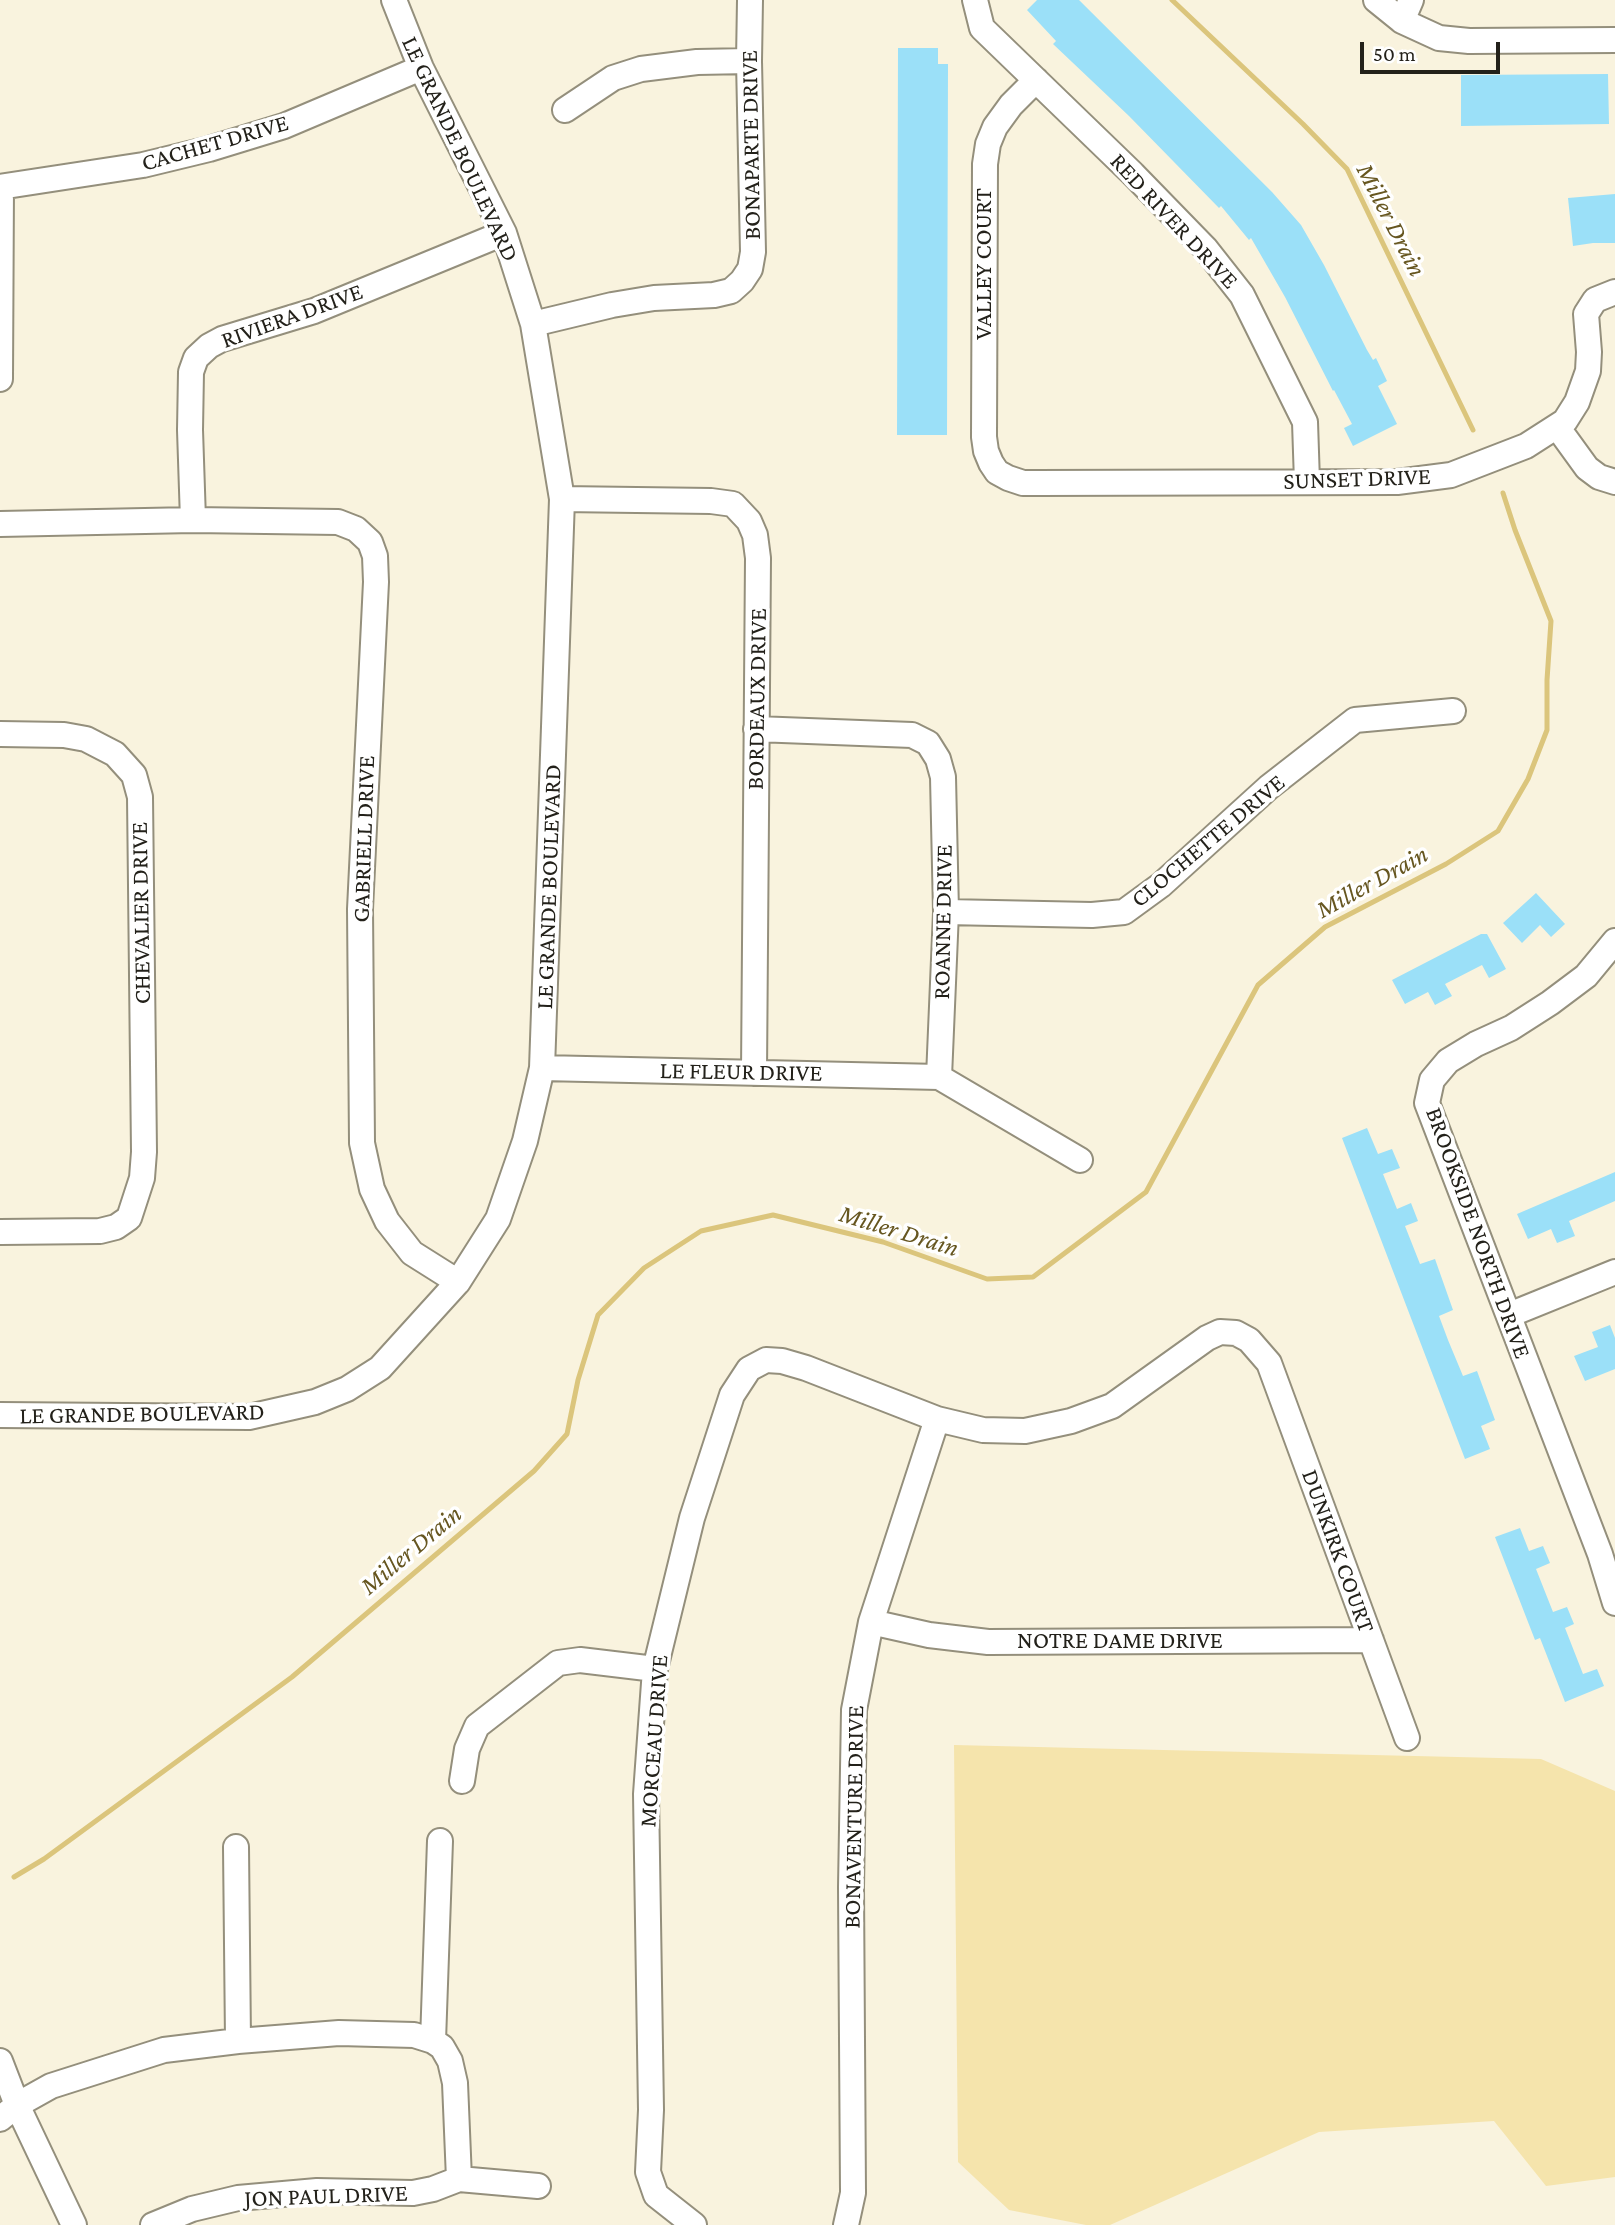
<!DOCTYPE html>
<html>
<head>
<meta charset="utf-8">
<style>
	body { margin:0 }
	#map { position:relative; width:1615px; height:2225px; overflow:hidden; background:#f9f3de; font-family:"Crimson Pro",serif }
	canvas { display:block }
	.scale { position:absolute; left:1360px; top:42px; width:140px; height:32px; box-sizing:border-box; border:4px solid #23211a; border-top:0; padding-left:9px; font-size:21px; line-height:24px; white-space:nowrap; color:#23211a; -webkit-text-stroke:5px #fff; paint-order:stroke }
</style>
</head>
<body>
<div id="map">
<canvas width="1615" height="2225"></canvas>
<div class="scale">50 m</div>
</div>
<script>
const c = document.querySelector('canvas').getContext('2d');
c.lineJoin = 'round';
function fill(path, color) { c.fillStyle = color; c.fill(path, 'evenodd'); }
const toPath = rows => new Path2D(rows.map(r => 'M' + r).join(''));
function stroke(path, color, width, dash) { c.strokeStyle = color; c.lineWidth = width; c.lineCap = dash ? 'butt' : 'round'; c.setLineDash(dash || []); c.stroke(path); }
function write(font, color, halo, rows, align = 'center') {
  c.font = font + ' "Crimson Pro",serif'; c.lineWidth = 7; c.setLineDash([]); c.textBaseline = 'middle'; c.strokeStyle = halo; c.fillStyle = color; for (const [text, x, y, turn = 0] of rows) {
    c.save(); c.translate(x, y); c.rotate((+turn || 0) * Math.PI / 180); c.textAlign = isNaN(turn) ? turn : align; if (halo) c.strokeText(text, 0, 0); c.fillText(text, 0, 0); c.restore();
  }
}
const green = toPath([
	[954,1745,1541,1759,1615,1791,1615,2177,1546,2186,1494,2121,1319,2132,1110,2225,1086,2225,1009,2210,958,2162]
]);
const stream = toPath([
	[1172,0,1303,124,1347,169,1473,430],
	[14,1877,44,1859,292,1677,534,1471,567,1434,578,1380,598,1315,644,1268,701,1231,773,1215,883,1242,987,1279,1033,1277,1146,1192,1258,985,1325,927,1446,864,1498,831,1528,779,1547,730,1547,680,1551,621,1515,530,1503,493]
]);
const building = toPath([
	[1037,0,1079,0,1272,192,1301,225,1324,265,1367,350,1373,360,1376,358,1387,381,1378,386,1397,424,1353,446,1344,428,1352,424,1334,390,1333,391,1285,297,1251,238,1249,240,1221,206,1219,208,1129,116,1053,44,1056,41,1027,10],
	[898,48,938,48,938,64,948,64,947,435,897,435],
	[1608,74,1609,124,1461,126,1461,75],
	[1615,194,1615,243,1593,243,1573,246,1568,198],
	[1536,893,1565,924,1551,937,1540,925,1522,943,1503,923],
	[1481,934,1487,934,1506,969,1489,978,1482,965,1445,984,1452,996,1435,1005,1428,992,1405,1004,1392,980],
	[1367,1128,1378,1154,1392,1149,1400,1168,1383,1174,1397,1209,1411,1203,1418,1221,1405,1226,1420,1264,1435,1259,1453,1310,1439,1316,1448,1340,1463,1376,1477,1371,1495,1420,1481,1426,1490,1449,1465,1459,1342,1138],
	[1615,1172,1615,1201,1569,1221,1575,1236,1557,1243,1551,1229,1528,1239,1517,1214],
	[1610,1325,1615,1338,1615,1369,1585,1381,1574,1356,1598,1347,1592,1332],
	[1520,1528,1529,1551,1543,1546,1550,1563,1536,1569,1553,1612,1567,1607,1574,1624,1565,1628,1583,1674,1597,1669,1604,1686,1565,1702,1540,1638,1535,1640,1495,1537]
]);
const minor = toPath([
	[975,0,982,28,1133,174,1205,248,1242,295,1305,422,1307,482],
	[1376,0,1402,21,1439,38,1469,41,1615,40],
	[1402,21,1411,0],
	[1036,80,1011,105,995,127,988,144,985,164,984,437,986,451,991,463,997,472,1008,478,1023,483,1037,483,1397,482,1451,475,1526,446,1565,421,1577,402,1588,371,1589,352,1586,314,1595,300,1615,292],
	[565,110,613,78,641,69,697,62,749,61],
	[0,187,143,165,209,149,284,126,421,68],
	[533,324,612,305,654,298,714,295,731,291,742,281,750,269,753,252,749,61,750,0],
	[0,379,1,187],
	[1558,428,1587,468,1599,477,1615,482],
	[562,499,711,501,733,504,749,521,755,535,758,558,754,1073],
	[193,520,190,430,191,372,196,358,209,346,222,339,314,311,504,233],
	[0,524,193,520,338,522,356,529,370,542,375,556,376,582,360,909,362,1143,372,1189,387,1221,412,1253,458,1282],
	[756,729,912,735,928,743,938,759,943,777,946,912,939,1077],
	[0,734,64,735,86,739,115,754,134,775,140,797,144,1152,142,1178,129,1218,116,1227,100,1231,0,1232],
	[946,912,1092,915,1124,912,1161,885,1269,787,1355,720,1453,711],
	[1615,941,1586,976,1550,1003,1511,1028,1476,1044,1448,1061,1432,1080,1427,1103,1600,1554,1615,1603],
	[542,1068,939,1077,1080,1160],
	[1509,1315,1615,1272],
	[0,1415,249,1417,315,1402,347,1389,380,1368,458,1282,498,1219,525,1141,542,1068,562,499,533,324,504,233,421,68,394,0],
	[871,1622,929,1635,988,1642,1371,1640],
	[462,1781,467,1749,477,1726,558,1663,580,1660,655,1669],
	[236,1847,238,2041],
	[433,2041,440,1841],
	[0,2061,17,2105,74,2225],
	[0,2119,17,2105,51,2086,164,2050,238,2041,339,2033,414,2035,433,2041,442,2047,450,2061,455,2083,459,2179],
	[153,2225,192,2209,238,2198,317,2191,413,2193,433,2189,459,2179,538,2186],
	[694,2225,656,2195,648,2172,651,2110,646,1794,655,1669,692,1518,732,1395,749,1369,766,1360,782,1361,806,1368,937,1419,983,1430,1025,1431,1071,1421,1112,1406,1207,1338,1220,1332,1236,1333,1249,1340,1269,1363,1407,1738],
	[846,2225,853,2193,851,1887,854,1710,871,1622,937,1419]
]);
const streetNames = [
	["CACHET DRIVE",215,143,-16],
	["BONAPARTE DRIVE",751,145,-91],
	["LE GRANDE BOULEVARD",460,149,65],
	["RED RIVER DRIVE",1174,221,47],
	["VALLEY COURT",984,264,-90],
	["RIVIERA DRIVE",292,316,-20],
	["SUNSET DRIVE",1357,479,-2],
	["BORDEAUX DRIVE",757,699,-89],
	["GABRIELL DRIVE",364,839,-88],
	["CLOCHETTE DRIVE",1208,841,-40],
	["LE GRANDE BOULEVARD",549,887,-88],
	["CHEVALIER DRIVE",141,913,-91],
	["ROANNE DRIVE",943,922,-89],
	["LE FLEUR DRIVE",741,1072,1],
	["BROOKSIDE NORTH DRIVE",1478,1233,70],
	["LE GRANDE BOULEVARD",142,1414,-1],
	["DUNKIRK COURT",1338,1551,70],
	["NOTRE DAME DRIVE",1120,1641],
	["MORCEAU DRIVE",654,1741,-86],
	["BONAVENTURE DRIVE",854,1817,-89],
	["JON PAUL DRIVE",326,2196,-2]
];
const waterNames = [
	["Miller Drain",1391,220,63],
	["Miller Drain",1372,882,-29],
	["Miller Drain",899,1231,17],
	["Miller Drain",411,1550,-40]
];
fill(green, '#f5e4ac');
stroke(stream, '#dbc57c', 5);
fill(building, '#9be0f8');
stroke(minor, '#948f7c', 28);
stroke(minor, '#fff', 24);
write('24px', '#23211a', '#fff', streetNames);
write('italic 26px', '#665620', '#fff', waterNames);
</script>
</body>
</html>
